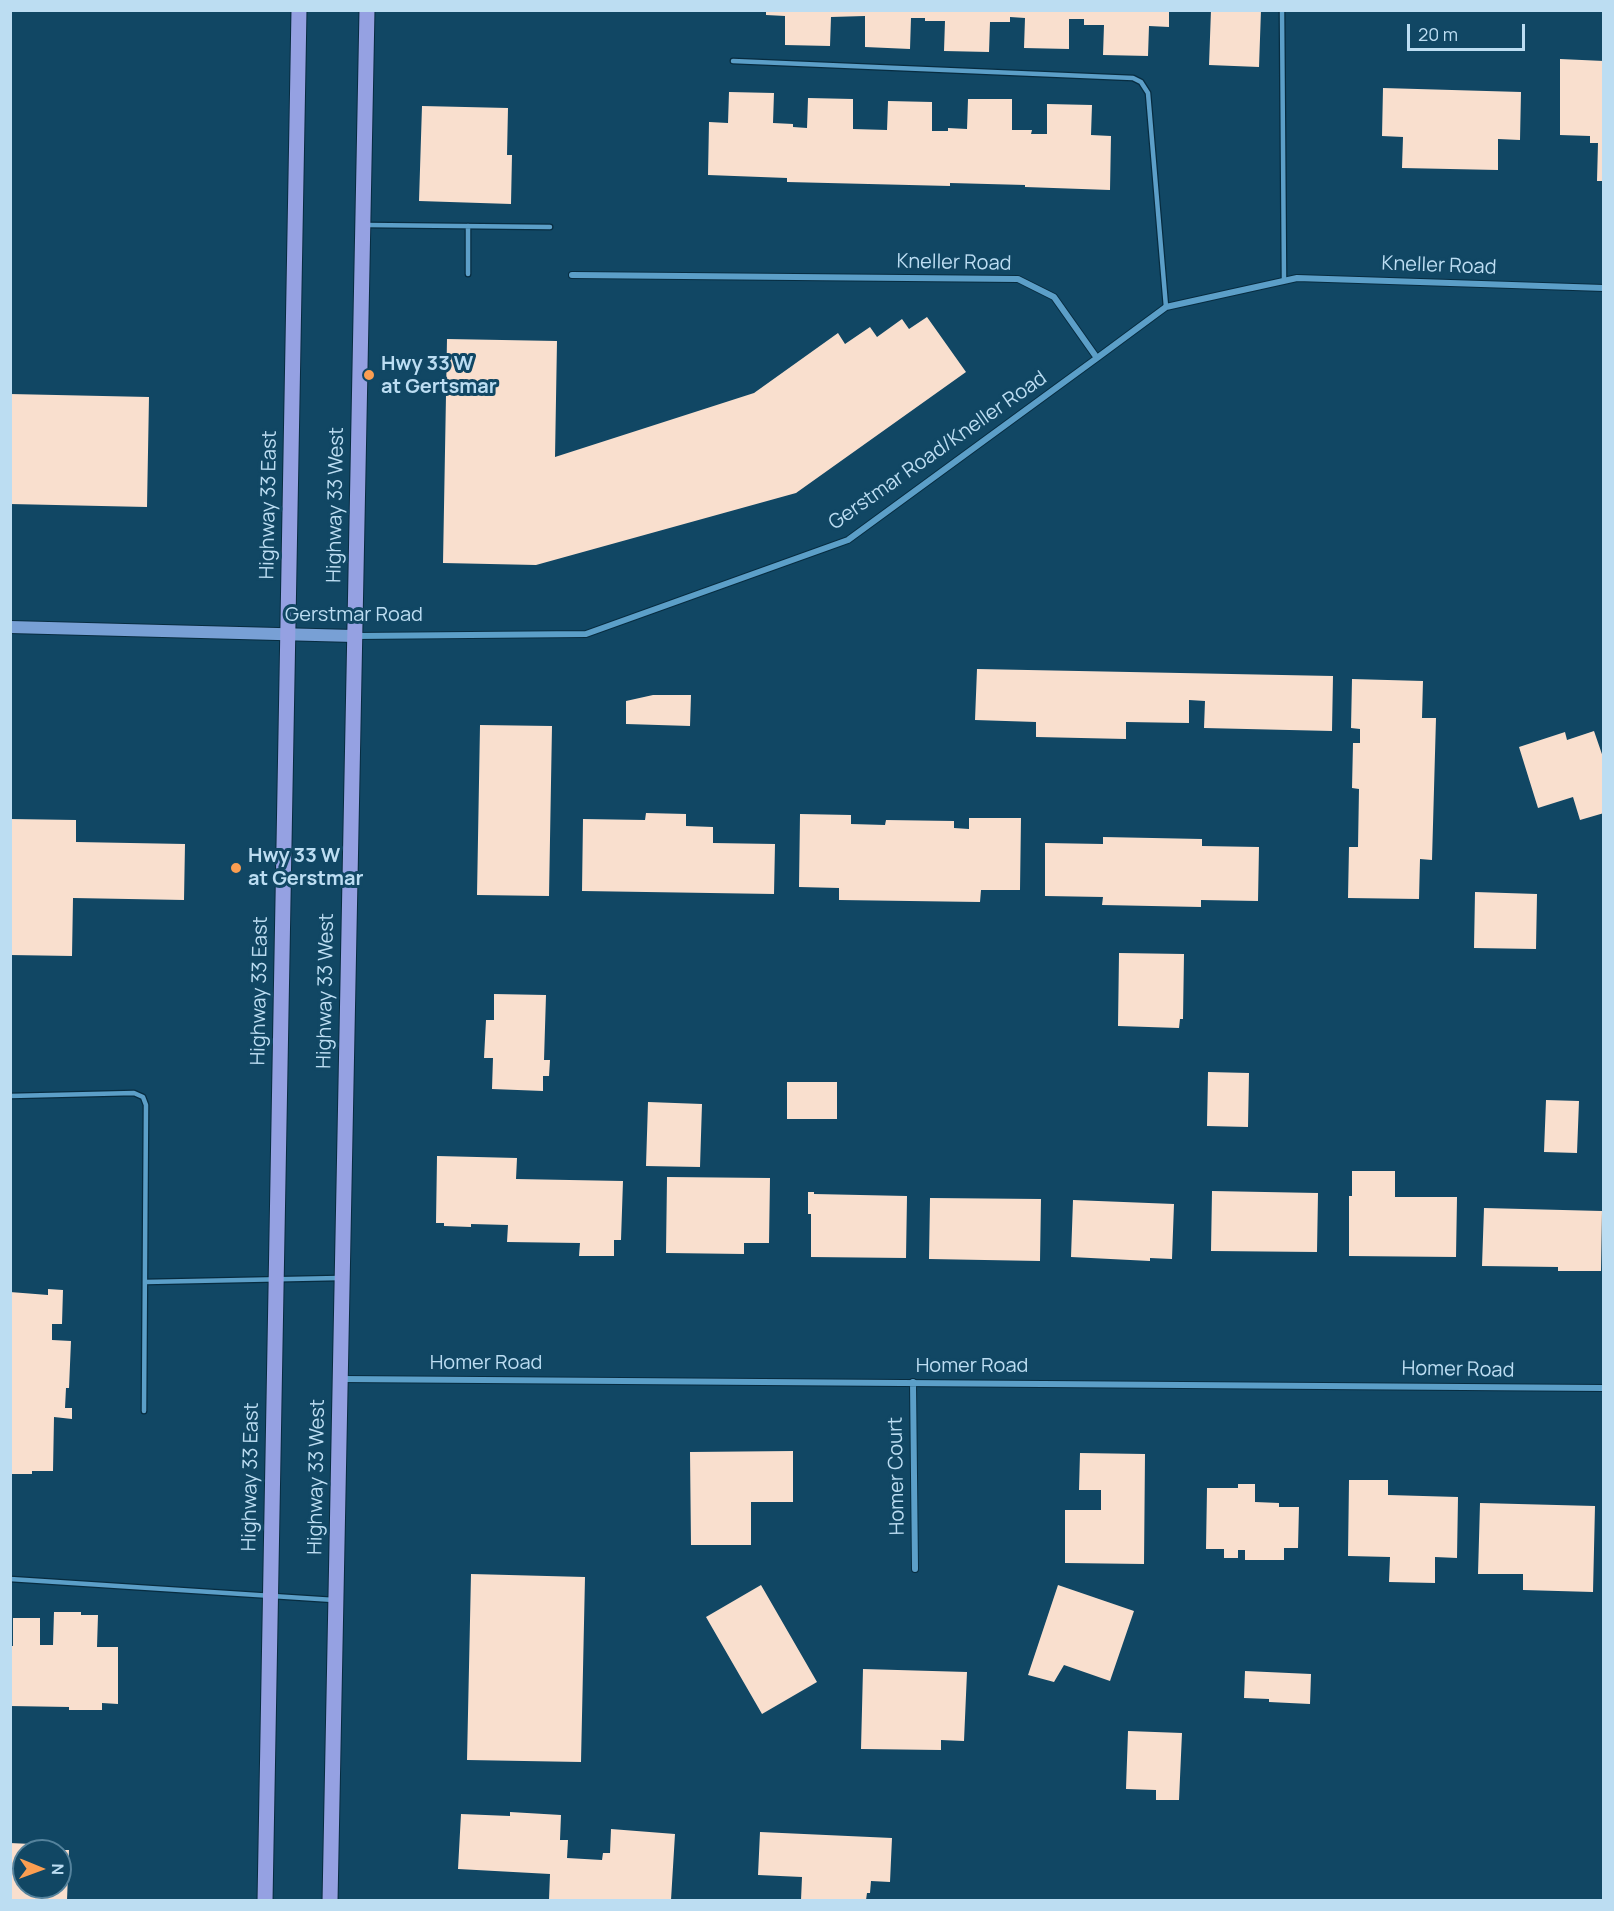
<!DOCTYPE html>
<html>
<head>
<meta charset="utf-8">
<style>
	body { margin:0 }
	#map { position:relative; width:1614px; height:1911px; overflow:hidden; background:#114764; font-family:Manrope,sans-serif }
	canvas { display:block }
	.frame { position:absolute; inset:0; border:12px solid #bcddf2; pointer-events:none }
	.north { position:absolute; left:12px; top:1839px; width:60px; height:60px; box-sizing:border-box; background:#114764; border:2px solid #55839d; border-radius:50%; rotate:91deg; font-size:16px; font-weight:700; line-height:24px; text-align:center; color:#bcddf2 }
	.north::after { content:''; display:block; margin:auto; width:21px; height:27px; background:#fb9e51; clip-path:polygon(50% 0,100% 100%,50% 72%,0 100%) }
	.scale { position:absolute; left:1407px; top:24px; width:118px; height:27px; box-sizing:border-box; border:3px solid #bcddf2; border-top:0; padding-left:8px; font-size:18px; line-height:21px; white-space:nowrap; color:#bcddf2; -webkit-text-stroke:4px #114764; paint-order:stroke }
</style>
</head>
<body>
<div id="map">
<canvas width="1614" height="1911"></canvas>
<div class="frame"></div>
<div class="north">N</div>
<div class="scale">20 m</div>
</div>
<script>
const c = document.querySelector('canvas').getContext('2d');
c.lineJoin = 'round';
function fill(path, color) { c.fillStyle = color; c.fill(path, 'evenodd'); }
const toPath = rows => new Path2D(rows.map(r => 'M' + r).join(''));
function stroke(path, color, width, dash) { c.strokeStyle = color; c.lineWidth = width; c.lineCap = dash ? 'butt' : 'round'; c.setLineDash(dash || []); c.stroke(path); }
function write(font, color, halo, rows, align = 'center') {
  c.font = font + ' Manrope,sans-serif'; c.lineWidth = 6; c.setLineDash([]); c.textBaseline = 'middle'; c.strokeStyle = halo; c.fillStyle = color; for (const [text, x, y, turn = 0] of rows) {
    c.save(); c.translate(x, y); c.rotate((+turn || 0) * Math.PI / 180); c.textAlign = isNaN(turn) ? turn : align; if (halo) c.strokeText(text, 0, 0); c.fillText(text, 0, 0); c.restore();
  }
}
const building = toPath([
	[766,10,1169,10,1169,27,1149,26,1148,56,1103,55,1104,25,1084,25,1084,19,1069,19,1069,49,1024,48,1025,18,1010,17,1010,22,990,22,989,52,944,51,945,21,925,21,925,18,911,18,910,49,865,47,865,16,831,17,830,46,785,45,785,16,766,15],
	[1211,10,1261,10,1259,67,1209,65],
	[1560,59,1604,61,1604,181,1597,181,1598,143,1590,143,1590,136,1560,135],
	[1383,88,1521,92,1520,140,1498,139,1498,170,1402,168,1403,137,1382,136],
	[729,92,774,93,773,123,793,124,793,127,807,128,808,98,853,99,853,129,887,130,888,101,932,102,932,131,948,131,948,128,967,129,968,99,1012,99,1012,130,1032,130,1031,134,1047,134,1047,104,1092,105,1091,135,1111,136,1110,190,1025,187,1025,185,950,183,950,186,787,182,787,178,708,175,709,122,728,123],
	[422,106,508,108,507,155,512,155,511,204,419,201],
	[927,317,966,372,796,493,536,565,443,563,447,339,557,341,555,457,754,393,838,333,845,344,870,327,877,337,902,319,909,329],
	[10,394,149,397,147,507,10,504],
	[977,669,1333,676,1332,731,1204,728,1205,701,1189,700,1189,723,1126,722,1126,739,1036,737,1036,722,975,720],
	[1352,679,1423,681,1422,718,1436,718,1432,860,1420,859,1419,899,1348,898,1349,847,1358,847,1359,789,1352,788,1353,743,1360,743,1360,729,1351,728],
	[653,695,691,695,690,726,626,724,626,701],
	[480,725,552,726,549,896,477,895],
	[1594,731,1604,760,1604,813,1580,820,1573,797,1538,808,1519,747,1565,732,1567,740],
	[646,813,686,814,686,826,713,827,713,843,775,844,774,894,582,891,583,819,645,820],
	[800,814,851,815,851,824,885,825,886,820,954,821,954,828,969,829,969,818,1021,818,1020,890,981,890,980,902,839,900,839,888,799,887],
	[10,819,76,820,76,842,185,844,184,900,73,898,72,956,10,955],
	[1103,837,1202,839,1202,846,1259,847,1258,901,1201,900,1201,907,1102,905,1103,897,1045,896,1045,843,1103,844],
	[1475,892,1537,894,1536,949,1474,948],
	[1119,953,1184,954,1183,1019,1180,1019,1179,1028,1118,1026],
	[494,994,546,995,544,1060,550,1060,549,1076,543,1076,543,1091,492,1089,493,1058,484,1058,486,1020,494,1020],
	[1208,1072,1249,1073,1248,1127,1207,1126],
	[787,1082,837,1082,837,1119,787,1119],
	[1546,1100,1579,1101,1577,1153,1544,1152],
	[648,1102,702,1104,700,1167,646,1166],
	[437,1156,517,1158,516,1179,623,1181,621,1240,614,1240,614,1256,579,1256,580,1243,507,1242,508,1225,471,1224,471,1227,444,1226,444,1223,436,1223],
	[1352,1171,1395,1171,1395,1197,1457,1197,1456,1257,1349,1256,1349,1196,1352,1196],
	[667,1177,770,1178,769,1243,744,1243,744,1254,666,1253],
	[1212,1191,1318,1193,1317,1252,1211,1251],
	[808,1192,814,1192,814,1194,907,1196,906,1258,811,1257,811,1214,808,1214],
	[930,1198,1041,1199,1040,1261,929,1259],
	[1073,1200,1174,1204,1172,1259,1150,1258,1150,1261,1071,1257],
	[1484,1208,1602,1211,1601,1271,1558,1271,1558,1267,1482,1266],
	[48,1289,63,1290,62,1324,52,1324,52,1340,71,1341,69,1388,66,1388,65,1408,72,1408,72,1419,54,1417,53,1471,32,1471,32,1474,10,1474,10,1292,48,1295],
	[793,1451,793,1502,751,1502,751,1545,691,1545,690,1452],
	[1080,1453,1145,1454,1144,1564,1065,1563,1065,1510,1101,1510,1101,1490,1079,1490],
	[1349,1480,1388,1480,1388,1495,1458,1497,1457,1558,1435,1557,1435,1583,1389,1582,1390,1557,1348,1556],
	[1238,1484,1255,1484,1255,1502,1279,1503,1279,1507,1299,1507,1298,1548,1284,1548,1284,1560,1245,1560,1245,1550,1238,1550,1238,1558,1224,1558,1224,1549,1206,1549,1207,1488,1238,1488],
	[1480,1503,1595,1506,1593,1592,1523,1590,1523,1574,1478,1574],
	[471,1574,585,1577,581,1762,467,1760],
	[761,1585,817,1682,762,1714,706,1617],
	[1058,1585,1134,1611,1110,1681,1064,1665,1054,1682,1028,1675],
	[54,1612,81,1612,81,1615,98,1615,97,1647,118,1647,118,1704,102,1703,102,1710,69,1710,69,1707,10,1706,10,1646,13,1646,13,1618,40,1618,40,1645,53,1645],
	[863,1669,967,1672,964,1741,941,1740,941,1750,861,1749],
	[1245,1671,1311,1674,1310,1704,1269,1702,1269,1699,1244,1698],
	[1128,1731,1182,1733,1179,1800,1156,1800,1156,1790,1126,1789],
	[510,1812,561,1815,560,1840,568,1840,567,1858,602,1860,603,1853,610,1853,611,1829,675,1834,671,1900,549,1900,550,1874,458,1869,461,1814,510,1816],
	[760,1832,892,1838,890,1882,871,1881,870,1893,867,1893,866,1900,801,1900,802,1877,758,1875],
	[10,1843,31,1844,31,1851,24,1851,24,1887,60,1887,60,1850,69,1850,67,1900,10,1900]
]);
const lane = toPath([
	[1282,10,1284,281],
	[733,61,1133,78,1141,82,1148,93,1166,307],
	[367,225,550,227],
	[468,274,468,226],
	[10,1096,134,1093,143,1097,146,1105,144,1411],
	[145,1282,339,1278],
	[10,1579,334,1600]
]);
const street = toPath([
	[572,275,1018,279,1054,297,1097,358,1166,307,1297,278,1604,288],
	[354,636,586,634,848,540,1097,358],
	[341,1379,1604,1388],
	[913,1382,915,1569]
]);
const secondary = toPath([
	[10,627,354,636]
]);
const primary = toPath([
	[265,1900,299,10],
	[330,1900,367,10]
]);
const markers = [
	[369,375,6,"#fb9e51"],
	[236,868,6,"#fb9e51"]
];
const streetNames = [
	["Kneller Road",954,263,1],
	["Kneller Road",1439,266,2],
	["Gerstmar Road/Kneller Road",938,451,-35],
	["Highway 33 East",269,505,-89],
	["Highway 33 West",336,505,-89],
	["Gerstmar Road",354,615],
	["Highway 33 East",260,991,-89],
	["Highway 33 West",326,991,-89],
	["Homer Road",486,1363],
	["Homer Road",972,1366],
	["Homer Road",1458,1370,1],
	["Homer Court",897,1476,-91],
	["Highway 33 East",251,1477,-89],
	["Highway 33 West",317,1477,-89]
];
const poiNames = [
	["Hwy 33 W",381,364],
	["at Gertsmar",381,387],
	["Hwy 33 W",248,856],
	["at Gerstmar",248,879]
];
fill(building, '#f9dfce');
stroke(lane, '#072c40', 7);
stroke(street, '#072c40', 8);
stroke(secondary, '#072c40', 14);
stroke(primary, '#072c40', 17);
stroke(lane, '#5c9fc8', 4.5);
stroke(street, '#5c9fc8', 6);
stroke(secondary, '#78a0d5', 12);
stroke(primary, '#95a1e2', 15);
for (const [x, y, r, color] of markers) { const dot = new Path2D(); dot.arc(x, y, r, 0, 2 * Math.PI); c.fillStyle = color; c.fill(dot); stroke(dot, '#114764', 2); }
write('20px', '#bcddf2', '#114764', streetNames);
write('bold 20px', '#bcddf2', '#114764', poiNames, 'left');
</script>
</body>
</html>
